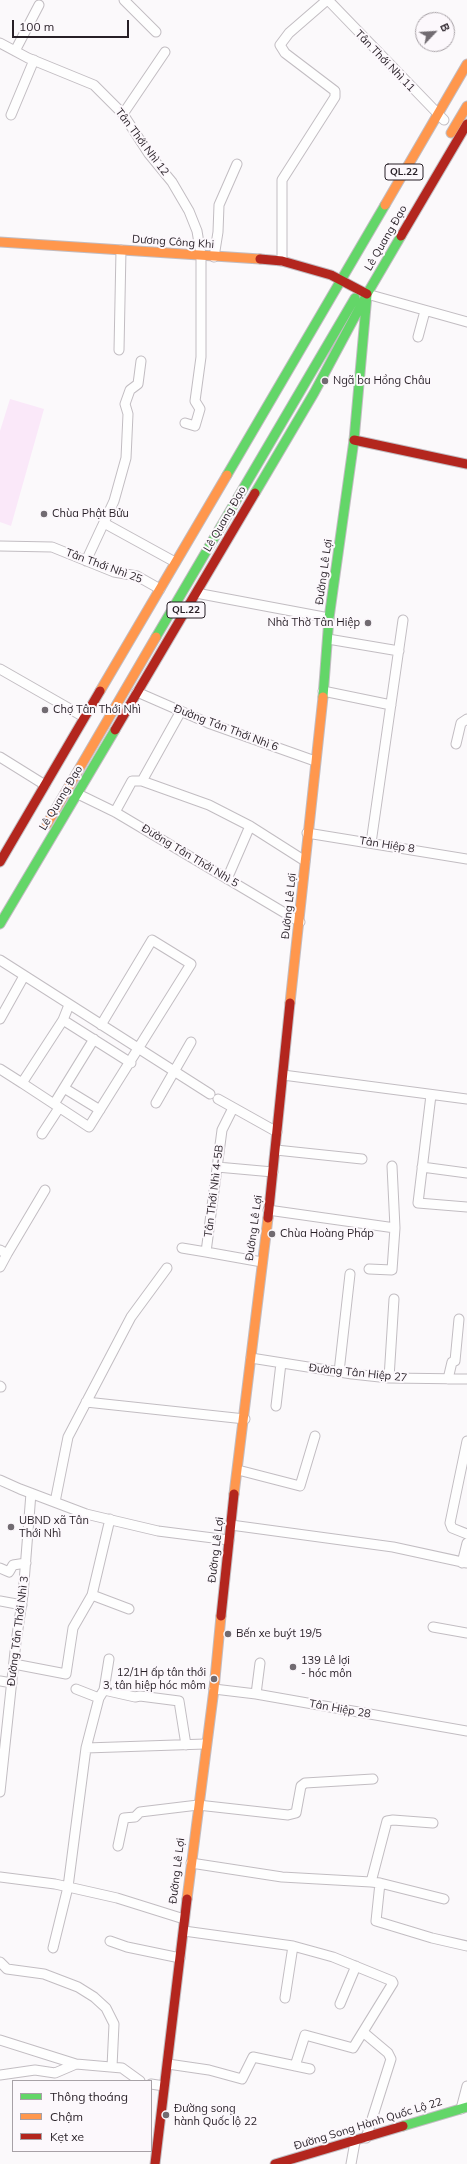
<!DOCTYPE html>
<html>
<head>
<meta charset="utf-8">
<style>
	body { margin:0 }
	#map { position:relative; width:467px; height:2164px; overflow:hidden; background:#fbf9fb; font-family:Mulish,sans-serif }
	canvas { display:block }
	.legend { position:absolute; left:12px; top:2080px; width:140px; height:72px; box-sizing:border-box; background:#fcf8fc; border:1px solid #a7a1a6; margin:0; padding:5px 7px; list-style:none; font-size:12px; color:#271f26 }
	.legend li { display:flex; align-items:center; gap:8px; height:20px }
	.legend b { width:20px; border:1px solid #a7a1a6 }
	.north { position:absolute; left:415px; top:12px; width:40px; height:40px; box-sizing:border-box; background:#fcf8fc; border:1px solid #a7a1a6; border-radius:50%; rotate:65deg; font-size:11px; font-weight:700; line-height:16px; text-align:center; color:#271f26 }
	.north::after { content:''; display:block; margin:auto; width:14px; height:18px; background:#716b71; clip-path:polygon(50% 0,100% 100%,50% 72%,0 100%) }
	.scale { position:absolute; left:12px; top:20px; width:117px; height:18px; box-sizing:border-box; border:2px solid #271f26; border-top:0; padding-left:5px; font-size:12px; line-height:14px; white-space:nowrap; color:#271f26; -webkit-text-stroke:3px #fcf8fc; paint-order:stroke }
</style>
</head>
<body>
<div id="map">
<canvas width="467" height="2164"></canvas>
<ul class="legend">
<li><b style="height:5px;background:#63d668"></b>Thông thoáng</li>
<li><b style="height:5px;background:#ff974d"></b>Chậm</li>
<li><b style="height:5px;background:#b3261e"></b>Kẹt xe</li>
</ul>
<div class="north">B</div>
<div class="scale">100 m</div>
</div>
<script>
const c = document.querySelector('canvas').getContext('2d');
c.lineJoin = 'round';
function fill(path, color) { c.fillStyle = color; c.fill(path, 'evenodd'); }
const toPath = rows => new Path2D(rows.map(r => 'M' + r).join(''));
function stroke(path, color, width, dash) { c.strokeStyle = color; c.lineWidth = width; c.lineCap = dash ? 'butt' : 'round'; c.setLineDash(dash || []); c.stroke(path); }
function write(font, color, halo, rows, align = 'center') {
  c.font = font + ' Mulish,sans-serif'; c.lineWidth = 4; c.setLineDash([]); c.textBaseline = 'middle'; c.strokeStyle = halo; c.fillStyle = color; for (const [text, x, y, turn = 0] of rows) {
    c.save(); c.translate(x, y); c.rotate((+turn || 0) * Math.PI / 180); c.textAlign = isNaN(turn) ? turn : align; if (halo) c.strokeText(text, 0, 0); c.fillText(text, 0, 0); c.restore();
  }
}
const green = toPath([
	[10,399,44,409,11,526,0,522,0,431]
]);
const street = toPath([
	[124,0,156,32],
	[328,0,444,120],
	[0,43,28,58,94,85,123,114,149,154,172,182,189,211,197,231,201,255,201,357,195,401,200,409,195,426,185,423],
	[15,51,39,5],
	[123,114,165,52],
	[11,115,34,60],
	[214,257,218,232,219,205,237,164],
	[282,261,282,180,335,97,335,91,285,53,280,45,289,33,327,0],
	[367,294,467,322],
	[418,337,425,311],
	[119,350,121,250],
	[104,523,175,562],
	[0,546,52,547,114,572,137,576,160,589],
	[86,561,114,501,126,458,128,414,125,404,130,390,138,384,141,361],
	[196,593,329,618],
	[328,639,399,651],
	[0,669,84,717],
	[323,691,391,705],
	[137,692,208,723,315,761],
	[181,711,142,781,209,805,250,826,305,861],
	[456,744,461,723,467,719],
	[0,757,45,785],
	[78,794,115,812,300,922],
	[115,812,132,781,142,781],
	[307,833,467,859],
	[371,843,403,620],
	[227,879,250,826],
	[0,960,210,1094],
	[69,1005,63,1020,131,1063],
	[0,1019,24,976],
	[63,1020,22,1083,89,1127,191,964,152,940,101,1025],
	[0,1069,22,1083],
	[283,1075,467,1099],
	[64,1088,100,1110],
	[431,1095,418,1203,467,1207],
	[218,1099,277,1132],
	[156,1103,191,1042],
	[54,1104,94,1039],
	[42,1134,59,1108],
	[276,1150,362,1159],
	[392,1166,395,1228],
	[217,1167,273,1172],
	[422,1167,467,1173],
	[268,1210,395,1228,392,1270,369,1269],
	[182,1248,206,1252,222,1130,233,1108],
	[0,1250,7,1254,0,1267],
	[206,1252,262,1262],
	[7,1254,45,1190],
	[251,1358,352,1374,389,1378,467,1379],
	[339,1372,350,1274],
	[389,1378,394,1299],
	[448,1379,452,1362,455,1361,459,1319],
	[0,1386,1,1387],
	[86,1402,245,1419],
	[276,1406,281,1363],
	[467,1441,450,1523,452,1528,467,1534],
	[238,1470,300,1486,315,1436],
	[0,1480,20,1489,86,1514,158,1531,229,1540],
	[55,1502,68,1437,131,1317,167,1268],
	[110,1519,92,1595,129,1609],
	[231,1525,393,1547,467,1563],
	[462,1563,467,1543],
	[0,1568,9,1572,13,1565,26,1563],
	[0,1601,22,1605],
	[433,1627,467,1633],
	[14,1664,66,1674,73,1628,92,1595],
	[0,1681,12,1683],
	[76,1689,99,1698],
	[214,1689,256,1694,467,1731],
	[104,1690,135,1697,140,1696,179,1701,186,1745],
	[256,1694,260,1663],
	[86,1748,205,1744],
	[0,1792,16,1642,23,1595,31,1493],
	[118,1846,124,1818,135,1817,140,1812,198,1805,288,1815,296,1813,301,1786,305,1783,373,1779],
	[191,1863,282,1877,371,1882,387,1821,393,1820,433,1823],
	[0,1877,55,1884,117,1898,184,1919],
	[371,1882,380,1883,376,1921,432,1938,467,1946],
	[380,1883,444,1899],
	[184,1931,293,1946,333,1957,392,1981,393,1983,353,2048,305,2035,295,2066],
	[110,1941,127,1947,180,1958],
	[53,1948,68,1887,86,1748,99,1698,104,1690,109,1659],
	[0,1962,7,1969,44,1974,78,1987,94,1997,106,2008,114,2024,112,2067],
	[285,1998,293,1946],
	[340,2004,356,1966],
	[363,2032,388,2053,391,2059,366,2138],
	[0,2040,76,2064,122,2068,140,2081],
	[168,2064,209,2070,242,2079,253,2057,310,2069],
	[0,2075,35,2070,55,2073,76,2064],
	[151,2084,164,2086],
	[461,2109,467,2086],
	[351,2164,355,2142]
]);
const fast = toPath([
	[227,475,385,205],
	[255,493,314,393,367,294,401,236],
	[156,637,355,298],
	[323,697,329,618,354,440,367,295],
	[0,924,115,730],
	[403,2126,467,2107]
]);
const slow = toPath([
	[451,133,467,106],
	[385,205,467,64],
	[0,242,260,259],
	[100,691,227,475],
	[47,824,156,637],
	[290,1003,323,697],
	[234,1494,268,1218],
	[187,1899,214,1689,221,1616]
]);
const jam = toPath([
	[401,236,467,124],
	[260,259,282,261,331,275,367,294],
	[354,440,467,464],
	[115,730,255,493],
	[0,862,100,691],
	[268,1218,290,1003],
	[221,1616,234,1494],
	[155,2164,187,1899],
	[275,2164,403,2126]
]);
const markers = [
	[325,381,4,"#716b71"],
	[44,514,4,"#716b71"],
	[368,623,4,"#716b71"],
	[45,710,4,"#716b71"],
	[272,1234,4,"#716b71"],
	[11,1527,4,"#716b71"],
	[228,1634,4,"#716b71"],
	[293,1667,4,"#716b71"],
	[214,1679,4,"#716b71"],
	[166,2115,4,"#716b71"]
];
const shields = [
	[404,172,38],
	[186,610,38]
];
const shieldNames = [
	["QL.22",404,172],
	["QL.22",186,610]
];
const streetNames = [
	["Tân Thới Nhì 11",385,61,46],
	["Tân Thới Nhì 12",142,142,53],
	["Lê Quang Đạo",386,238,-60],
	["Dương Công Khi",173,242,4],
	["Lê Quang Đạo",225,519,-60],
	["Tân Thới Nhì 25",104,566,20],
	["Đường Lê Lợi",324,572,-82],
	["Đường Tản Thới Nhì 6",226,728,21],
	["Lê Quang Đạo",61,798,-59],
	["Tân Hiệp 8",387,845,9],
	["Đường Tân Thới Nhì 5",190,856,31],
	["Đường Lê Lợi",289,906,-84],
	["Tân Thới Nhì 4-5B",214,1191,-83],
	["Đường Lê Lợi",254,1228,-82],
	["Đường Tân Hiệp 27",358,1373,6],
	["Đường Lê Lợi",216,1550,-83],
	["Đường Tân Thới Nhì 3",18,1631,-83],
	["Tân Hiệp 28",340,1709,10],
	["Đường Lê Lợi",177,1871,-83],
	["Đường Song Hành Quốc Lộ 22",368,2124,-17]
];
const poiNames = [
	["Ngã ba Hồng Châu",333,381],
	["Chùa Phật Bửu",52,514],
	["Nhà Thờ Tân Hiệp",360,623,"right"],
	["Chợ Tân Thới Nhì",53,710],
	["Chùa Hoàng Pháp",280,1234],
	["UBND xã Tân",19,1521],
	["Thới Nhì",19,1534],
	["Bến xe buýt 19/5",236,1634],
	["139 Lê lợi",301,1661],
	["- hóc môn",301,1674],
	["12/1H ấp tân thới",206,1673,"right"],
	["3, tân hiệp hóc môm",206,1686,"right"],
	["Đường song",174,2109],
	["hành Quốc lộ 22",174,2122]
];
fill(green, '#fae8f9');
stroke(street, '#c2bdc2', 11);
stroke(fast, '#c2bdc2', 11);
stroke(slow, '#c2bdc2', 11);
stroke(jam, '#c2bdc2', 11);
stroke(street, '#fefefe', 9);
stroke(fast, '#63d668', 9);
stroke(slow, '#ff974d', 9);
stroke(jam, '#b3261e', 9);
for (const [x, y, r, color] of markers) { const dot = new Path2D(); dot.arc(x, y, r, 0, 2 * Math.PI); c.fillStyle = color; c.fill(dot); stroke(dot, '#fcf8fc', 1.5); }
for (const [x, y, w] of shields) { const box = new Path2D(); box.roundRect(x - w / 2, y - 8, w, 16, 3); c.fillStyle = '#fcf8fc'; c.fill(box); stroke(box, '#271f26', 1); }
write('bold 10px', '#271f26', null, shieldNames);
write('11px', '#271f26', '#fcf8fc', streetNames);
write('11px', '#271f26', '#fcf8fc', poiNames, 'left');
</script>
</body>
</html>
